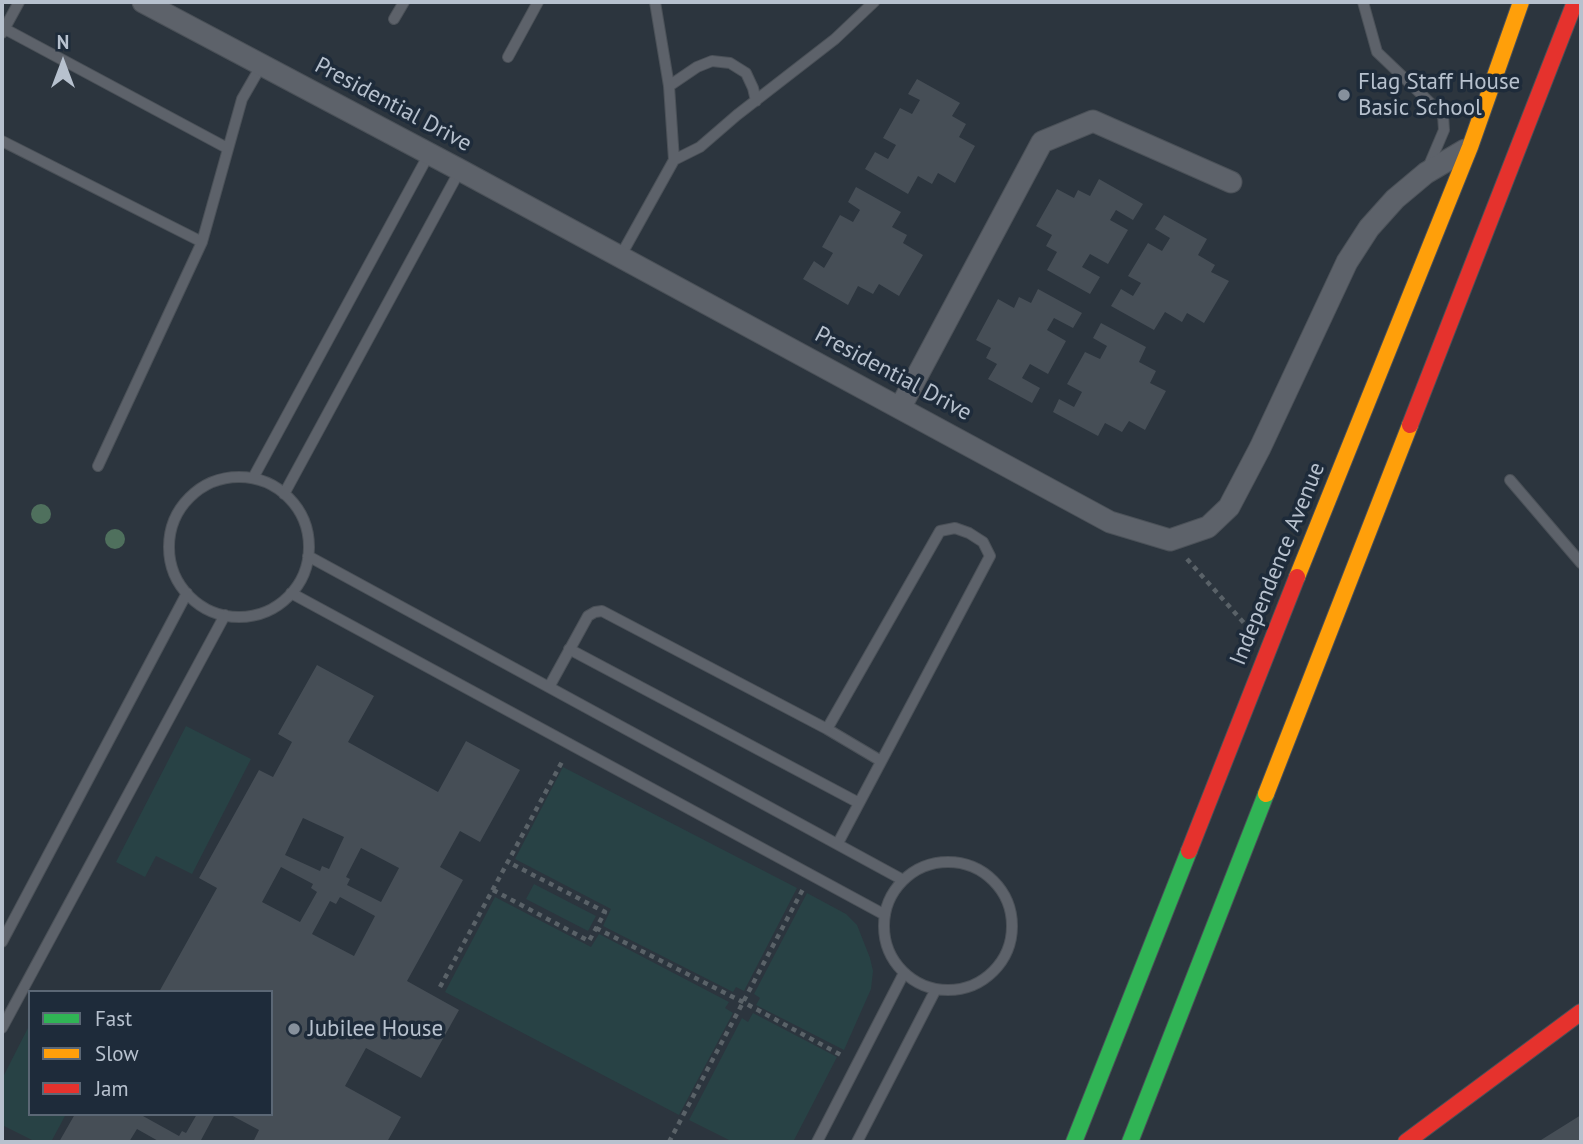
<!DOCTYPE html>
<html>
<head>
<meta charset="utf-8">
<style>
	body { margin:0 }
	#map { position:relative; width:1583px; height:1144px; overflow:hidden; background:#2c353e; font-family:"PT Sans",sans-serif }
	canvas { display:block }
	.frame { position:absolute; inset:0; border:4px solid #b7c1ce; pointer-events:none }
	.legend { position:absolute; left:28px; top:990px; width:245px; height:126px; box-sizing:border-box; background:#1e2b3a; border:2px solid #5b6775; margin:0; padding:9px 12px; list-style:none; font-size:21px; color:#b7c1ce }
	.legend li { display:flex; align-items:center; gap:14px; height:35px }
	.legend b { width:35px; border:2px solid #5b6775 }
	.north { position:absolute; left:28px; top:28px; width:70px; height:70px; -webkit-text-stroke:5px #1e2b3a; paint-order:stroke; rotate:0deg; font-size:19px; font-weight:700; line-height:28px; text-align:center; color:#b7c1ce }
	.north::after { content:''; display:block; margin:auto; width:24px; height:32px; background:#b7c1ce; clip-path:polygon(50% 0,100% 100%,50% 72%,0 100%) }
</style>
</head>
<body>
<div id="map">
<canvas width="1583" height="1144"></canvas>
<div class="frame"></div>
<ul class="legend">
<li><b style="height:9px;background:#30b455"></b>Fast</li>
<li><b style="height:9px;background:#ff9f0a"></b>Slow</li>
<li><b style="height:9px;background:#e5322d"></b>Jam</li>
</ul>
<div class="north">N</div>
</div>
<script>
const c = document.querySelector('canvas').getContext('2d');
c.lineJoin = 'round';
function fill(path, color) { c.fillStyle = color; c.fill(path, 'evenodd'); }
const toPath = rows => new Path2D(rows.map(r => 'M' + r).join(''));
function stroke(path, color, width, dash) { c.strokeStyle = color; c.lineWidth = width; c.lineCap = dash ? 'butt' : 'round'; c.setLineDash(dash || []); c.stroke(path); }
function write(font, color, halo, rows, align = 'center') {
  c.font = font + ' "PT Sans",sans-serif'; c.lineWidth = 7; c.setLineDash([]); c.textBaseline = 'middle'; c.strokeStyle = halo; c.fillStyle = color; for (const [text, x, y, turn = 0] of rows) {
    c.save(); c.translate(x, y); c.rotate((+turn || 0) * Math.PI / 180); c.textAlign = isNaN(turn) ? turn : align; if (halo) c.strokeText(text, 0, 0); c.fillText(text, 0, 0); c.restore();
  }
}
const green = toPath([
	[186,726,251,759,192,874,156,856,145,877,116,862],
	[563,767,797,888,744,991,736,987,733,992,603,926,611,909,515,859],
	[534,884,596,916,588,931,526,899],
	[807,893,846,914,857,925,870,958,873,971,871,989,844,1050,756,1005,760,998,754,994],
	[495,897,591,947,599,934,729,1002,725,1008,733,1013,679,1115,445,992],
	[753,1013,837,1057,793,1142,733,1142,689,1120,742,1018,748,1022],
	[30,1024,30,1114,66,1114,51,1142,36,1142,2,1125,2,1079]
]);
const building = toPath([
	[917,79,960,103,952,116,966,124,959,137,975,146,955,183,938,173,932,184,918,176,908,194,865,169,875,152,888,159,896,145,883,138,900,108,912,114,920,100,908,94],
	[1099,179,1143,204,1133,220,1116,210,1110,220,1128,230,1108,264,1090,254,1082,267,1100,277,1090,294,1047,270,1057,252,1046,246,1052,235,1036,226,1057,189,1074,198,1078,190,1090,196],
	[856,187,901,212,892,227,907,235,903,243,923,255,899,296,879,284,873,294,858,286,848,305,803,279,814,261,824,268,833,253,822,247,840,215,853,222,860,210,848,202],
	[1164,215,1207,239,1198,255,1215,265,1211,272,1229,281,1204,323,1187,313,1182,322,1165,312,1154,330,1111,306,1121,289,1133,296,1141,283,1128,276,1148,243,1162,251,1170,238,1155,229],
	[1038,289,1082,313,1073,328,1054,318,1047,330,1066,341,1048,374,1030,364,1022,378,1040,388,1032,403,988,379,997,364,986,358,991,348,976,340,998,299,1014,308,1019,297,1031,303],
	[1101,323,1146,347,1139,362,1156,371,1150,383,1166,391,1145,430,1129,421,1122,432,1105,423,1098,436,1053,412,1059,399,1074,407,1082,392,1067,384,1085,352,1100,359,1107,346,1093,338],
	[317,665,374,696,348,742,438,792,466,741,520,770,480,842,460,831,440,867,463,880,407,981,459,1010,421,1078,366,1048,345,1086,401,1117,387,1142,253,1142,259,1130,229,1114,271,1114,271,992,159,992,217,888,199,878,259,770,273,777,292,742,278,734],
	[303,818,344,837,329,869,322,866,320,871,285,855],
	[361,848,399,868,381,902,347,885,350,879,346,877],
	[281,867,313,884,311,888,317,892,300,922,262,902],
	[340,897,375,916,354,956,312,934,330,901,336,904],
	[75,1114,144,1114,143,1116,179,1136,182,1131,186,1133,197,1114,215,1114,200,1142,160,1142,137,1129,129,1142,59,1142],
	[1581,1115,1581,1142,1542,1142,1541,1140]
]);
const path = toPath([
	[1187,559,1244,623],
	[493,890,589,941,605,912,508,862],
	[596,928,743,1002,841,1055],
	[440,987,563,760],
	[669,1142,803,889]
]);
const lane = toPath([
	[655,2,669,86,674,160],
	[1363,2,1377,52,1443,115,1444,130,1427,170],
	[394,19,404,2],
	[5,29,227,148],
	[2,33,19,2],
	[508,57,538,2],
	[669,86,697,67,712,61,730,63,746,73,753,88,756,101],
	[2,141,202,242],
	[620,257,674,160,700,147,737,115,835,39,874,2],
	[98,466,202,242,242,99,261,66],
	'169 547a70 70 0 1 1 140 0a70 70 0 1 1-140 0Z',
	[253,478,429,154],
	[1510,480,1581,563],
	[284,494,460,170],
	[308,556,903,880],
	[291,593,885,915],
	[569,649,859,803],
	[549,687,588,616,595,612,602,611,827,729,881,761],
	[827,729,940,531,955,528,969,533,983,542,990,556,838,843],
	'884 926a64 64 0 1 1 128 0a64 64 0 1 1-128 0Z',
	[2,942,187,593],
	[2,1028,225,615],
	[817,1142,904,973],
	[857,1142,936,989]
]);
const street = toPath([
	[143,2,460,170,1110,522,1170,540,1208,527,1229,507,1260,448,1347,262,1369,228,1395,199,1426,173,1465,150],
	[900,408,1042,142,1093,121,1231,182]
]);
const fast = toPath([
	[1074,1142,1189,851],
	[1130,1142,1266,794]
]);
const slow = toPath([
	[1297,577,1470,147,1521,2],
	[1266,794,1410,425]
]);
const jam = toPath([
	[1410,425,1575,2],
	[1189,851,1297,577],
	[1406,1142,1581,1012]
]);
const trees = [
	[41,514],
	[115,539]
];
const markers = [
	[1344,95,7,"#86909c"],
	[294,1029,7,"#86909c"]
];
const poiNames = [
	["Flag Staff House",1358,82],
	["Basic School",1358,108],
	["Jubilee House",308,1029]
];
const streetNames = [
	["Presidential Drive",393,105,28],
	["Presidential Drive",893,374,28],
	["Independence Avenue",1278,564,-68]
];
fill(green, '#284245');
fill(building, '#464e56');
stroke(lane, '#4b5158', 12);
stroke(street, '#4b5158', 23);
stroke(fast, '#4b5158', 18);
stroke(slow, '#4b5158', 18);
stroke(jam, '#4b5158', 18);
stroke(path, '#5a6268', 4.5, [5, 5]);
stroke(lane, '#5d626a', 10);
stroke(street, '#5d626a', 21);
stroke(fast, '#30b455', 16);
stroke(slow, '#ff9f0a', 16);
stroke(jam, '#e5322d', 16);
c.fillStyle = '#4f705d';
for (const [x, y] of trees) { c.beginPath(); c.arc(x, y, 10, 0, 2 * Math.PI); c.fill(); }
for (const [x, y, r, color] of markers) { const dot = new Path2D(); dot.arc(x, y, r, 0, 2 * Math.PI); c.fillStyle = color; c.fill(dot); stroke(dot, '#1e2b3a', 2.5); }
write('23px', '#b7c1ce', '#1e2b3a', poiNames, 'left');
write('23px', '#b7c1ce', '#1e2b3a', streetNames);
</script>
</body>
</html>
